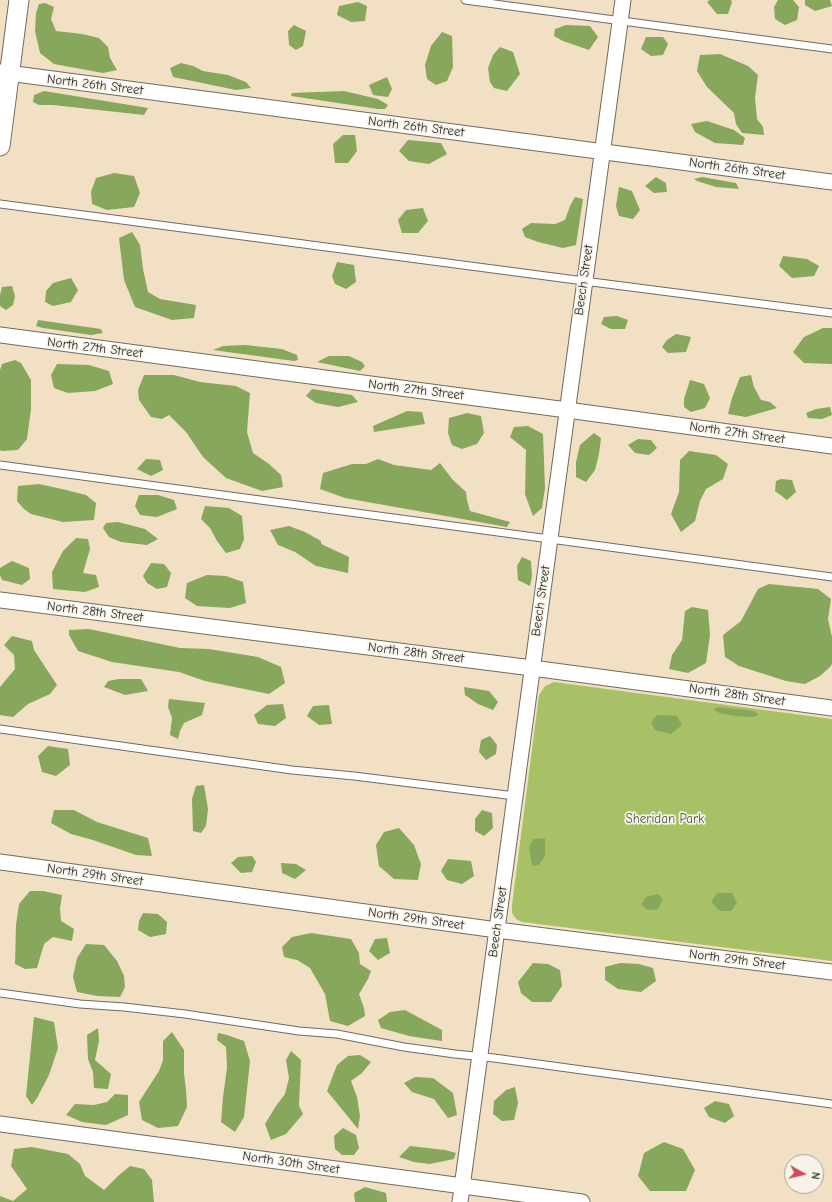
<!DOCTYPE html>
<html>
<head>
<meta charset="utf-8">
<style>
	body { margin:0 }
	#map { position:relative; width:832px; height:1202px; overflow:hidden; background:#f2e0c4; font-family:"Comic Neue",sans-serif }
	canvas { display:block }
	.north { position:absolute; left:784px; top:1154px; width:40px; height:40px; box-sizing:border-box; background:#f7f3e8; border:1px solid #a5a39c; border-radius:50%; rotate:98deg; font-size:11px; font-weight:700; line-height:16px; text-align:center; color:#2b2b2b }
	.north::after { content:''; display:block; margin:auto; width:14px; height:18px; background:#d1495b; clip-path:polygon(50% 0,100% 100%,50% 72%,0 100%) }
</style>
</head>
<body>
<div id="map">
<canvas width="832" height="1202"></canvas>
<div class="north">N</div>
</div>
<script>
const c = document.querySelector('canvas').getContext('2d');
c.lineJoin = 'round';
function fill(path, color) { c.fillStyle = color; c.fill(path, 'evenodd'); }
const toPath = rows => new Path2D(rows.map(r => 'M' + r).join(''));
function stroke(path, color, width, dash) { c.strokeStyle = color; c.lineWidth = width; c.lineCap = dash ? 'butt' : 'round'; c.setLineDash(dash || []); c.stroke(path); }
function write(font, color, halo, rows, align = 'center') {
  c.font = font + ' "Comic Neue",sans-serif'; c.lineWidth = 3.5; c.setLineDash([]); c.textBaseline = 'middle'; c.strokeStyle = halo; c.fillStyle = color; for (const [text, x, y, turn = 0] of rows) {
    c.save(); c.translate(x, y); c.rotate((+turn || 0) * Math.PI / 180); c.textAlign = isNaN(turn) ? turn : align; if (halo) c.strokeText(text, 0, 0); c.fillText(text, 0, 0); c.restore();
  }
}
const green = toPath([
	[554,682,832,719,832,961,522,922,516,919,512,913,512,905,539,695,545,686]
]);
const forest = toPath([
	[710,0,731,0,732,2,728,14,717,14,707,2],
	[778,0,793,0,799,7,797,20,785,25,775,19,774,7],
	[805,0,830,0,832,6,815,11,805,5],
	[358,2,367,6,365,21,351,22,337,15,339,6],
	[45,3,54,7,51,19,56,31,82,34,99,38,108,47,110,58,117,70,103,73,54,64,40,53,35,31,36,13,39,4],
	[294,25,306,31,303,46,296,50,289,45,288,31],
	[566,25,590,26,598,37,589,50,563,41,554,36,555,29],
	[442,32,452,36,453,67,447,81,436,85,427,79,425,65,431,46],
	[646,37,663,37,668,44,663,55,651,56,641,49],
	[500,47,513,52,520,74,507,91,494,88,490,82,488,68,493,55],
	[720,54,748,66,758,75,755,98,757,119,763,127,764,135,742,133,736,124,734,113,707,87,697,71,700,55],
	[181,63,193,66,203,71,228,75,246,82,251,88,236,90,173,77,170,68],
	[387,77,392,89,388,97,373,95,369,85],
	[44,91,148,108,144,115,53,105,39,105,33,102,34,95],
	[344,91,378,99,388,105,385,109,378,109,291,96,292,93],
	[707,121,734,130,745,138,743,145,715,143,695,132,691,124],
	[343,135,355,135,357,151,348,163,335,163,333,144],
	[408,140,441,143,447,154,429,164,409,161,399,151],
	[114,173,134,176,140,193,134,207,107,210,92,204,91,192,96,178],
	[656,177,666,183,667,192,654,193,645,186],
	[702,177,736,183,739,189,716,187,697,181,694,179],
	[619,187,632,191,640,210,633,219,619,216,616,206],
	[575,197,583,199,576,245,563,248,538,242,525,237,522,229,531,223,555,224,565,220,570,206],
	[423,208,428,221,418,233,402,233,398,220,406,210],
	[132,232,140,245,143,269,148,292,160,299,196,305,194,318,172,320,135,307,124,280,119,238],
	[783,256,807,259,819,266,814,276,792,278,779,266],
	[337,262,354,265,356,282,346,289,335,284,332,276],
	[71,278,78,290,71,302,53,306,45,302,46,291,53,283],
	[12,286,15,296,13,305,6,310,0,306,0,295,2,287],
	[617,316,628,320,625,329,611,329,601,324,604,317],
	[38,320,101,329,103,333,91,335,43,328,36,326],
	[823,328,832,328,832,364,804,363,793,352,804,337],
	[676,334,691,337,686,352,668,353,662,347,667,340],
	[245,345,282,349,297,355,298,360,294,361,213,350,223,346],
	[329,356,349,356,362,362,365,366,360,371,317,362],
	[15,360,21,363,31,380,31,409,27,439,18,450,2,451,0,450,0,370,2,364],
	[57,364,89,365,109,371,113,384,95,391,68,393,54,388,51,375],
	[144,375,174,375,200,382,236,386,250,393,247,432,253,453,269,464,281,475,283,487,262,491,226,478,203,457,186,432,169,415,162,419,151,417,139,400,138,390],
	[751,375,754,387,761,400,770,402,777,408,746,417,728,414,732,398,740,377],
	[690,380,704,384,710,398,705,408,691,412,684,407,684,399],
	[312,389,352,395,358,402,338,407,316,403,306,396],
	[830,407,832,415,822,419,808,418,806,413,816,409],
	[407,411,422,412,425,424,374,432,373,426],
	[467,413,481,416,484,433,477,444,462,449,452,445,448,433,449,418],
	[528,426,543,434,545,488,542,508,533,516,525,494,526,450,510,437,514,427],
	[594,433,601,438,599,454,595,470,586,482,576,477,576,462,580,445],
	[638,439,651,440,657,448,649,455,635,453,628,445],
	[689,451,716,455,728,464,723,479,706,489,700,501,695,521,681,532,671,514,679,492,680,460],
	[146,459,160,460,163,470,151,476,137,469],
	[378,459,394,465,431,470,440,463,452,479,466,492,467,500,470,511,510,522,507,527,345,498,320,489,323,473,352,464,366,464],
	[781,479,792,480,796,492,787,500,775,491,776,481],
	[39,484,62,489,86,495,96,503,94,520,63,522,31,514,24,509,17,501,18,486],
	[139,495,158,495,174,500,177,509,157,517,140,515,135,506],
	[205,506,229,508,242,516,244,539,240,549,226,553,217,541,210,528,201,519],
	[118,522,145,529,158,539,147,545,121,542,109,537,103,528,106,523],
	[289,526,305,532,321,541,321,544,349,557,348,573,316,566,295,552,278,545,270,530],
	[76,538,88,539,90,549,83,573,96,575,99,587,85,592,53,589,52,572,63,551],
	[522,557,531,561,532,576,530,586,518,580,517,566],
	[12,561,29,568,30,579,22,585,2,580,0,575,0,568],
	[151,563,164,564,171,573,167,587,157,589,147,583,143,576],
	[207,575,226,576,243,582,246,603,230,608,197,606,185,598,187,583],
	[769,584,818,589,831,599,828,619,832,637,832,664,830,667,820,676,805,684,786,681,739,666,725,657,723,635,741,621,758,589],
	[692,607,708,610,710,635,706,663,688,673,669,669,672,655,682,640,685,611],
	[89,629,180,648,209,649,258,657,281,667,285,683,269,694,205,681,179,672,112,662,78,651,69,635,69,630],
	[12,636,32,641,34,650,57,685,50,694,28,704,13,717,0,715,0,687,15,669,14,655,4,645],
	[119,679,141,679,148,691,125,695,104,687,108,681],
	[464,687,489,691,498,702,493,710,478,704,465,695],
	[169,699,205,703,202,715,184,723,180,731,178,739,170,735,172,718,168,707],
	[283,704,286,718,275,726,258,724,254,715,267,705],
	[329,705,332,724,319,725,307,716,313,706],
	[719,707,754,711,759,715,753,717,735,716,719,713,713,709],
	[657,715,677,716,682,725,671,734,655,730,651,723],
	[490,736,497,745,496,754,486,760,479,752,481,740],
	[48,746,68,749,70,765,56,776,42,772,38,756],
	[204,785,208,809,206,826,201,833,193,831,192,799,196,786],
	[54,810,74,810,97,822,148,838,152,856,136,855,93,840,71,834,51,823],
	[482,810,492,813,493,828,484,836,475,831,475,819],
	[399,828,414,845,421,864,418,880,394,879,379,866,376,845,384,832],
	[545,838,545,856,539,865,532,866,529,848,533,839],
	[252,856,256,862,252,872,241,873,231,863,238,857],
	[448,859,471,861,474,876,462,884,447,880,441,871],
	[281,863,296,864,306,870,295,879,282,873],
	[30,891,43,891,62,895,60,909,61,921,74,929,72,941,53,937,44,944,37,968,25,969,15,964,16,925,19,904],
	[717,893,732,893,737,903,731,911,720,911,711,902],
	[658,894,663,899,658,909,648,910,641,905,646,897],
	[143,913,158,914,167,922,166,934,150,937,138,930,139,921],
	[311,933,351,939,359,953,360,964,371,971,368,979,359,994,364,1008,365,1016,348,1026,330,1021,325,994,310,968,297,960,284,957,282,947,292,937],
	[387,938,390,953,378,960,369,951,375,939],
	[86,944,104,945,117,961,124,976,125,987,120,997,97,996,77,992,73,977,77,958],
	[533,963,548,964,560,970,562,986,551,1002,532,1002,521,993,518,982],
	[620,963,639,964,653,968,656,981,641,992,618,989,605,980,605,967],
	[405,1010,442,1030,442,1041,409,1036,381,1028,378,1020,390,1012],
	[34,1017,54,1022,58,1048,49,1075,37,1098,32,1105,26,1096],
	[98,1028,99,1041,95,1060,111,1074,108,1089,94,1088,93,1072,88,1059,87,1035],
	[172,1032,184,1050,184,1074,186,1089,187,1107,178,1126,158,1128,142,1120,139,1102,159,1071,163,1060,163,1041],
	[218,1033,227,1035,244,1041,250,1061,244,1117,235,1132,221,1122,223,1097,227,1068,226,1047,217,1040],
	[291,1051,301,1060,299,1106,303,1114,286,1134,271,1140,265,1124,276,1106,285,1094,289,1078,286,1060],
	[360,1055,371,1062,362,1073,351,1081,357,1097,360,1116,358,1129,327,1091,337,1065,348,1056],
	[415,1077,433,1078,453,1093,457,1115,448,1118,434,1099,412,1092,404,1083],
	[515,1087,518,1103,514,1120,502,1121,493,1114,494,1101,506,1090],
	[115,1094,128,1095,128,1115,106,1125,82,1122,66,1115,75,1104,94,1105,107,1102],
	[715,1101,729,1104,734,1116,725,1123,709,1117,704,1108],
	[343,1128,356,1135,359,1148,354,1155,342,1155,335,1149,334,1136],
	[664,1142,683,1149,695,1170,686,1191,650,1191,638,1176,644,1153],
	[410,1146,445,1150,456,1153,454,1159,430,1164,414,1162,399,1157],
	[32,1147,68,1154,80,1164,85,1176,104,1190,118,1176,130,1166,144,1169,152,1180,154,1202,0,1202,0,1196,13,1201,27,1189,11,1166,14,1149],
	[365,1187,386,1193,387,1202,355,1202,354,1193]
]);
const service = toPath([
	[465,0,832,49],
	[0,204,584,281,832,313],
	[0,465,832,577],
	[0,729,292,770,354,776,515,796],
	[0,993,80,1004,124,1007,185,1014,299,1031,337,1034,404,1047,455,1054,494,1058,832,1104]
]);
const minor = toPath([
	[0,72,832,182],
	[0,335,567,410,832,446],
	[0,600,532,668,832,708],
	[0,862,497,930,832,972],
	[0,1124,582,1202],
	[460,1202,623,0]
]);
const tertiary = toPath([
	[0,146,19,0]
]);
const streetNames = [
	["North 26th Street",95,85,7],
	["North 26th Street",416,127,7],
	["North 26th Street",737,169,8],
	["Beech Street",584,280,-82],
	["North 27th Street",95,348,7],
	["North 27th Street",416,390,7],
	["North 27th Street",737,433,8],
	["Beech Street",541,601,-82],
	["North 28th Street",95,612,7],
	["North 28th Street",416,653,7],
	["North 28th Street",737,695,8],
	["North 29th Street",95,875,8],
	["North 29th Street",416,919,8],
	["Beech Street",498,922,-82],
	["North 29th Street",737,960,7],
	["North 30th Street",291,1163,8]
];
const parkNames = [
	["Sheridan Park",665,819]
];
fill(green, '#a8c167');
fill(forest, '#86a75c');
stroke(service, '#716a61', 9);
stroke(minor, '#716a61', 17);
stroke(tertiary, '#716a61', 21);
stroke(service, '#fff', 7);
stroke(minor, '#fff', 15);
stroke(tertiary, '#fff', 19);
write('13px', '#2b2b2b', '#f7f3e8', streetNames);
write('13px', '#50583d', '#f7f3e8', parkNames);
</script>
</body>
</html>
